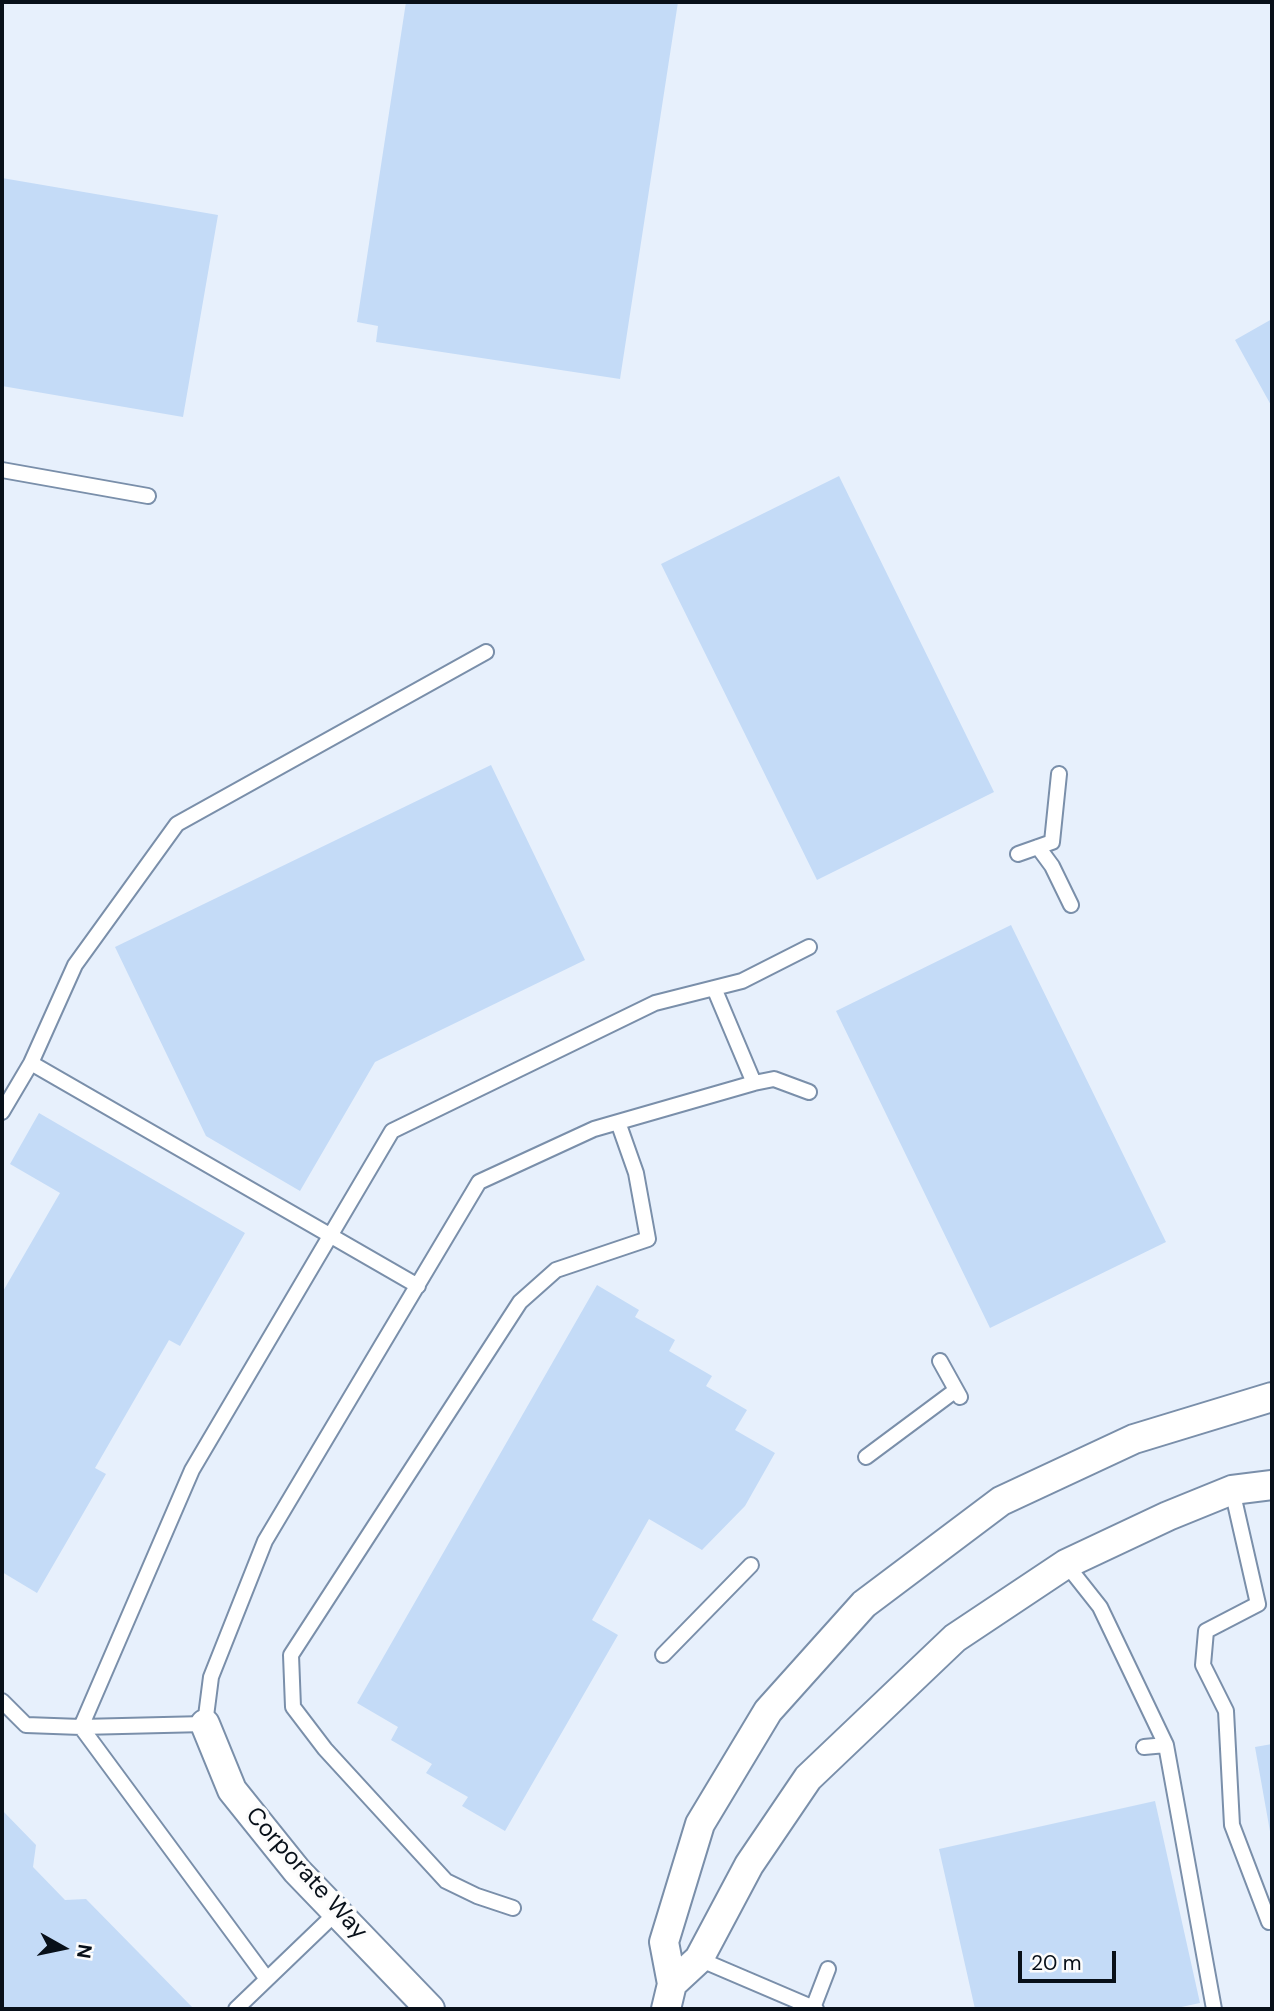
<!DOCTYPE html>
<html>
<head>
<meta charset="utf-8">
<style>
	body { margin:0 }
	#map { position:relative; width:1274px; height:2011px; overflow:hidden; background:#e7f0fc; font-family:"DM Sans",sans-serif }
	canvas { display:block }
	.frame { position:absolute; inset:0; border:4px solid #081019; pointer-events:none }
	.north { position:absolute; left:28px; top:1913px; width:70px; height:70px; -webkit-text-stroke:5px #fcfcfc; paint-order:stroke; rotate:99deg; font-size:19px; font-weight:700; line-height:28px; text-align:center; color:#081019 }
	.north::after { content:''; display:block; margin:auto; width:24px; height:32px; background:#081019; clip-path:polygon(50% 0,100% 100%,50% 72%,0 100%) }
	.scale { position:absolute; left:1018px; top:1951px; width:98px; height:32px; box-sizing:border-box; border:4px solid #081019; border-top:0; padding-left:9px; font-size:21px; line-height:24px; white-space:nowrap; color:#081019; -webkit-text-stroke:5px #fcfcfc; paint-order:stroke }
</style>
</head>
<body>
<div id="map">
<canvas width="1274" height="2011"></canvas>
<div class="frame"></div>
<div class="north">N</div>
<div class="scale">20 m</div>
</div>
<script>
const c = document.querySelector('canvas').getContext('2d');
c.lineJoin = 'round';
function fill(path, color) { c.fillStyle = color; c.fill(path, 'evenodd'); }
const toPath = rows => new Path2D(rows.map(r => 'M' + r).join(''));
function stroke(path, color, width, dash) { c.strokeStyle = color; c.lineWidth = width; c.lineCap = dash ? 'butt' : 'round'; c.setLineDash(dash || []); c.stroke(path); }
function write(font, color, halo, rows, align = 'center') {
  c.font = font + ' "DM Sans",sans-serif'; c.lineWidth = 7; c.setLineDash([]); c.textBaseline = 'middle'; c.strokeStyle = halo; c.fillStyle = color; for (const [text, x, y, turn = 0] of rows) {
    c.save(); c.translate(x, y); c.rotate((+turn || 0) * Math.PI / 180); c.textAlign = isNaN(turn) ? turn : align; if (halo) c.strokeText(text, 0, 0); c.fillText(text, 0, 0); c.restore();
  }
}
const building = toPath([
	[406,2,678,2,620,379,376,342,378,326,357,322],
	[2,178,218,215,183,417,2,386],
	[1272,319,1272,407,1235,340],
	[839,476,994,792,817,880,661,564],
	[491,765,585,960,375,1062,300,1191,206,1136,115,947],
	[1011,925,1166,1242,990,1328,836,1011],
	[39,1113,245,1233,180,1346,169,1340,95,1468,106,1474,37,1593,2,1572,2,1293,60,1193,10,1164],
	[597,1285,639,1310,635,1317,675,1340,669,1351,712,1376,706,1386,747,1410,735,1430,775,1453,745,1506,702,1550,649,1519,592,1620,618,1635,505,1831,462,1806,468,1797,426,1773,432,1764,391,1740,398,1727,357,1703],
	[1272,1744,1272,1837,1271,1837,1255,1747],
	[1155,1801,1200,2003,1172,2009,975,2009,939,1849],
	[2,1810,36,1845,33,1867,65,1900,86,1899,194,2009,2,2009]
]);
const lane = toPath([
	[2,470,148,496],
	[1038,847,1052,866,1071,905],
	[1018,854,1052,842,1059,774],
	[714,988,754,1083,774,1079,809,1092],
	[31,1063,418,1286],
	[2,1112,31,1063,75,965,177,824,486,652],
	[940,1361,960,1397],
	[866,1457,956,1390],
	[1232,1490,1258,1604,1206,1631,1203,1665,1226,1711,1232,1825,1269,1922,1272,1921],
	[1066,1564,1100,1607,1166,1745,1144,1747],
	[663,1655,751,1565],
	[2,1701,26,1725,81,1727,205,1724,211,1677,265,1541,479,1182,594,1129,754,1083],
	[1166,1745,1214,2009],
	[513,1908,477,1896,446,1881,325,1749,293,1707,291,1655,520,1302,556,1270,648,1239,636,1173,618,1122],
	[699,1959,816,2009],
	[267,1979,81,1727,192,1470,392,1131,655,1003,742,981,809,947],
	[813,2008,828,1969],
	[236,2009,337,1912]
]);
const street = toPath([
	[205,1724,232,1790,297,1871,430,2009],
	[672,1984,699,1959,749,1865,808,1778,955,1638,1066,1564,1168,1516,1232,1490,1272,1485],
	[666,2009,672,1984,664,1942,700,1824,768,1711,864,1604,1001,1501,1134,1439,1272,1397]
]);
const streetNames = [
	["Corporate Way",306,1874,48]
];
fill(building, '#c4dbf7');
stroke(lane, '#7a8faa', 18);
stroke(street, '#7a8faa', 32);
stroke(lane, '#fff', 14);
stroke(street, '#fff', 28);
write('24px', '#081019', '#fcfcfc', streetNames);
</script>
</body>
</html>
